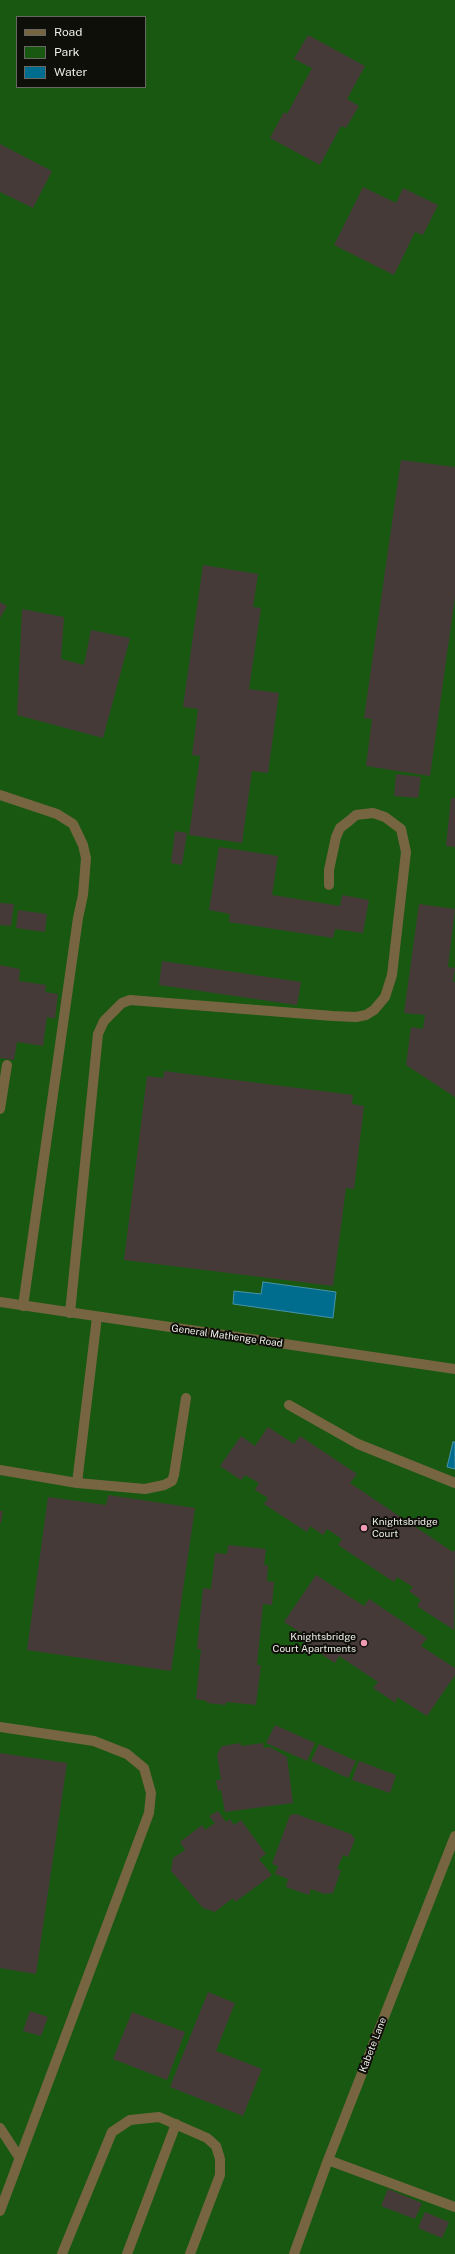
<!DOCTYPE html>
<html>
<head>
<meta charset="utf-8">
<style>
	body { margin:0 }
	#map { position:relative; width:455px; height:2254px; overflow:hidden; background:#28261c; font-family:"Public Sans",sans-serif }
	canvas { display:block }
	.legend { position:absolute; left:16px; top:16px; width:130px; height:72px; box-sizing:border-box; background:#0f0f0a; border:1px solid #686762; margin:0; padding:5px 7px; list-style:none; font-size:12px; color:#edece6 }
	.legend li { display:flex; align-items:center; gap:8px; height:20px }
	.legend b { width:20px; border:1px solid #686762 }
</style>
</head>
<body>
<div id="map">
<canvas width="455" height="2254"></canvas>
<ul class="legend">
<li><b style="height:5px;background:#776542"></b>Road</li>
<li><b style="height:11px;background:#185811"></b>Park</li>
<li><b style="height:11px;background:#006d8f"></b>Water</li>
</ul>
</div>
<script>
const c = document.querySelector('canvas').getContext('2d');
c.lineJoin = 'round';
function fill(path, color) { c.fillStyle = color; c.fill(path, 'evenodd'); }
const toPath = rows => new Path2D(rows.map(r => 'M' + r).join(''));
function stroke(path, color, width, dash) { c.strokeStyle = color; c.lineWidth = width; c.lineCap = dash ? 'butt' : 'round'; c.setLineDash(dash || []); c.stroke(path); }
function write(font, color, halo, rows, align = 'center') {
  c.font = font + ' "Public Sans",sans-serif'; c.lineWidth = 4; c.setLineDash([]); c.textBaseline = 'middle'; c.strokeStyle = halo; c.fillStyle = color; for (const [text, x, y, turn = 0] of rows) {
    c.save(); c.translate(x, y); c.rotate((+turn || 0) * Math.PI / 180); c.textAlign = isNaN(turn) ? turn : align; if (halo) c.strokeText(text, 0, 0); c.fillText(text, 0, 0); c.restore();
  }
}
const green = toPath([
	[0,0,455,0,455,2254,0,2254],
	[17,17,145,17,145,87,17,87]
]);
const water = toPath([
	[263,1282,336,1292,333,1318,233,1304,234,1291,261,1294,263,1282],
	[453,1442,455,1442,455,1469,447,1467,453,1442]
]);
const building = toPath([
	[308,35,365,66,347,99,359,106,346,128,341,126,320,165,270,138,284,112,287,114,312,68,294,59],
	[0,144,52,171,33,208,0,192],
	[363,187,396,203,403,188,438,205,423,235,415,232,394,275,334,245],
	[401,460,455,467,455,597,430,776,366,766,372,719,364,718],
	[203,565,258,574,253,607,261,608,249,689,279,693,268,773,252,771,242,843,189,835,200,756,192,755,198,709,183,707],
	[0,602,7,606,0,618],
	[22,609,64,617,61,659,84,665,91,630,130,638,103,738,17,715],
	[396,774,421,777,418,798,394,796],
	[451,798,455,798,455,847,446,846],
	[175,831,187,833,182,865,171,863],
	[219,847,278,856,272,895,340,906,342,895,369,900,363,933,335,929,333,938,229,922,230,914,209,910],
	[0,903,14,904,11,926,0,925],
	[419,904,455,909,448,967,455,968,453,982,455,982,455,1097,406,1065,411,1027,423,1029,425,1015,404,1013],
	[18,910,47,914,45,932,16,928],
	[162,961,301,982,297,1005,159,985],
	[0,965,20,969,19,981,46,985,45,992,58,994,55,1019,47,1017,43,1046,17,1042,14,1060,0,1058],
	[164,1071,353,1095,352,1104,364,1106,354,1189,346,1188,333,1286,124,1260,147,1076,163,1078],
	[268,1427,294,1444,300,1436,357,1474,350,1483,453,1552,455,1550,454,1630,417,1606,421,1600,409,1591,413,1587,397,1577,394,1582,338,1545,342,1539,327,1529,323,1535,310,1526,307,1532,264,1504,268,1498,255,1490,259,1483,245,1475,241,1480,220,1466,241,1436,255,1446],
	[108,1495,195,1508,171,1671,27,1650,48,1497,106,1505],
	[0,1511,3,1511,1,1523,0,1523],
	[228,1545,266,1549,264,1565,268,1565,267,1581,274,1582,272,1605,263,1604,257,1665,261,1665,256,1705,226,1702,226,1705,207,1703,207,1701,196,1699,201,1649,197,1649,203,1588,211,1589,215,1553,227,1554],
	[316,1575,364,1606,369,1599,427,1638,421,1646,455,1668,455,1675,427,1716,397,1697,396,1703,373,1688,378,1682,339,1656,335,1663,300,1640,304,1635,284,1622],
	[275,1725,315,1743,307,1761,266,1743],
	[241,1743,241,1746,263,1743,264,1748,270,1747,287,1757,293,1803,225,1812,221,1790,218,1791,216,1780,221,1780,217,1754,222,1746],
	[319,1744,356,1761,348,1778,311,1761],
	[0,1753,67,1763,36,1974,0,1968],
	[359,1761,396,1775,390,1793,352,1780],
	[218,1811,226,1822,230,1819,234,1825,241,1820,266,1854,259,1859,272,1875,235,1902,233,1898,215,1912,203,1908,171,1871,173,1858,185,1850,180,1842,202,1825,205,1830,215,1823,209,1816],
	[296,1814,351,1834,355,1839,348,1857,343,1855,337,1869,341,1870,333,1893,324,1894,311,1889,309,1895,286,1887,288,1879,275,1874,278,1866,272,1864,290,1815],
	[208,1992,235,2003,216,2051,262,2069,243,2116,170,2087],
	[30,2011,48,2017,41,2036,23,2031],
	[132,2012,185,2032,167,2080,113,2059],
	[388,2189,422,2203,415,2219,381,2206],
	[425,2212,449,2222,442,2238,418,2228]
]);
const lane = toPath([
	[0,795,57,814,73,824,83,845,86,858,83,895,78,918,23,1306],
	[0,1109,7,1065],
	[70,1313,98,1034,104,1021,122,1003,130,1000,333,1016,356,1017,366,1015,374,1010,385,997,392,975,406,852,401,829,385,817,373,813,356,815,349,821,340,828,336,837,329,870,329,885],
	[289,1405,358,1444,455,1483],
	[0,1470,77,1483,145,1489,164,1485,172,1481,174,1475,186,1398],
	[77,1483,97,1317],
	[0,1727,94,1741,127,1754,144,1768,151,1793,149,1813,0,2211],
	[0,2128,19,2157],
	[62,2254,112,2132,130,2120,159,2117,207,2138,216,2146,220,2159,220,2175,190,2254],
	[127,2254,176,2124]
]);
const street = toPath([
	[0,1302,455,1369],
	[328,2160,455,2207],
	[294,2254,328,2160,455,1836]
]);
const markers = [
	[364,1528,4,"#f09ab6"],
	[364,1643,4,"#f09ab6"]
];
const streetNames = [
	["General Mathenge Road",227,1336,8],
	["Kabete Lane",373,2045,-69]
];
const poiNames = [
	["Knightsbridge",372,1522],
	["Court",372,1534],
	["Knightsbridge",356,1637,"right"],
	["Court Apartments",356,1649,"right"]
];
fill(green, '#185811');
fill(water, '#006d8f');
stroke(water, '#4793a9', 1);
fill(building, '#463a39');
stroke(lane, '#776542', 10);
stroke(street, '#776542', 10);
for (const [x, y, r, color] of markers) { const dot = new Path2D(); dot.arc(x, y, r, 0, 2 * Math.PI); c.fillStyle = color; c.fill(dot); stroke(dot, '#0f0f0a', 1.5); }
write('10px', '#edece6', '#0f0f0a', streetNames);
write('10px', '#edece6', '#0f0f0a', poiNames, 'left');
</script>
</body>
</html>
